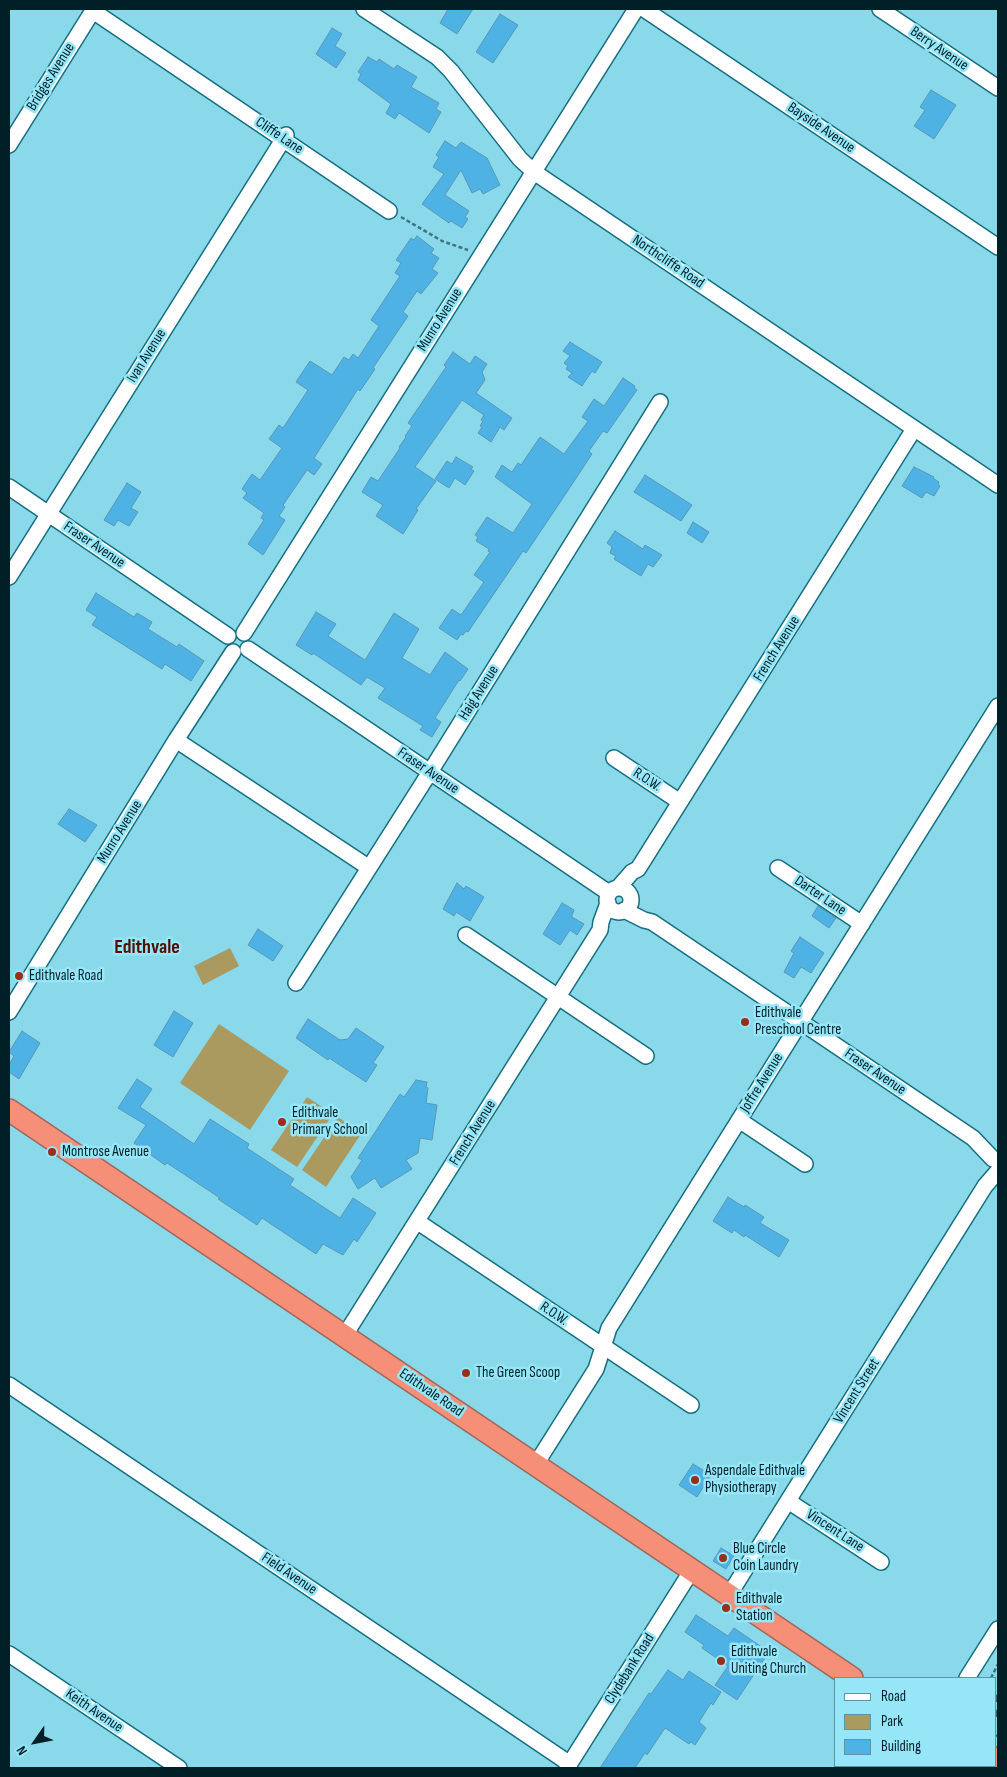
<!DOCTYPE html>
<html>
<head>
<meta charset="utf-8">
<style>
	body { margin:0 }
	#map { position:relative; width:1007px; height:1777px; overflow:hidden; background:#89d9eb; font-family:"Sofia Sans Condensed",sans-serif }
	canvas { display:block }
	.frame { position:absolute; inset:0; border:10px solid #001f26; pointer-events:none }
	.legend { position:absolute; left:834px; top:1677px; width:162px; height:90px; box-sizing:border-box; background:#96e6f8; border:1px solid #5a96a4; margin:0; padding:6px 9px; list-style:none; font-size:15px; color:#001f26 }
	.legend li { display:flex; align-items:center; gap:10px; height:25px }
	.legend b { width:25px; border:1px solid #5a96a4 }
	.north { position:absolute; left:10px; top:1717px; width:50px; height:50px; -webkit-text-stroke:4px #96e6f8; paint-order:stroke; rotate:237deg; font-size:14px; font-weight:700; line-height:20px; text-align:center; color:#001f26 }
	.north::after { content:''; display:block; margin:auto; width:18px; height:22px; background:#001f26; clip-path:polygon(50% 0,100% 100%,50% 72%,0 100%) }
</style>
</head>
<body>
<div id="map">
<canvas width="1007" height="1777"></canvas>
<div class="frame"></div>
<ul class="legend">
<li><b style="height:6px;background:#fff"></b>Road</li>
<li><b style="height:14px;background:#ab9a60"></b>Park</li>
<li><b style="height:14px;background:#4fb2e4"></b>Building</li>
</ul>
<div class="north">N</div>
</div>
<script>
const c = document.querySelector('canvas').getContext('2d');
c.lineJoin = 'round';
function fill(path, color) { c.fillStyle = color; c.fill(path, 'evenodd'); }
const toPath = rows => new Path2D(rows.map(r => 'M' + r).join(''));
function stroke(path, color, width, dash) { c.strokeStyle = color; c.lineWidth = width; c.lineCap = dash ? 'butt' : 'round'; c.setLineDash(dash || []); c.stroke(path); }
function write(font, color, halo, rows, align = 'center') {
  c.font = font + ' "Sofia Sans Condensed",sans-serif'; c.lineWidth = 5; c.setLineDash([]); c.textBaseline = 'middle'; c.strokeStyle = halo; c.fillStyle = color; for (const [text, x, y, turn = 0] of rows) {
    c.save(); c.translate(x, y); c.rotate((+turn || 0) * Math.PI / 180); c.textAlign = isNaN(turn) ? turn : align; if (halo) c.strokeText(text, 0, 0); c.fillText(text, 0, 0); c.restore();
  }
}
const green = toPath([
	[230,948,239,966,203,985,194,966],
	[219,1024,289,1071,250,1130,180,1083],
	[307,1097,333,1114,297,1167,271,1150],
	[338,1117,361,1134,326,1187,302,1170]
]);
const building = toPath([
	[448,9,473,9,457,34,440,23,448,9],
	[500,14,518,25,493,63,476,52,500,14],
	[332,28,342,34,335,46,346,53,336,68,316,54,332,28],
	[368,57,377,62,379,59,394,69,397,65,417,77,411,87,439,103,436,109,441,112,429,133,399,113,395,119,386,113,391,104,358,80,361,74,358,72,368,57],
	[931,90,956,105,934,139,914,126,925,110,920,107,931,90],
	[445,141,456,148,461,142,487,158,500,185,483,194,480,189,472,193,461,170,445,195,469,211,465,217,468,219,462,228,451,221,449,223,422,204,444,174,433,167,439,157,436,155,445,141],
	[417,236,434,249,431,253,439,258,432,269,438,273,421,294,417,291,403,312,408,316,373,368,375,369,360,391,358,389,314,458,322,464,314,475,307,470,283,505,285,507,279,516,285,520,263,555,248,544,264,520,261,518,264,513,243,498,247,493,242,489,252,474,260,480,282,448,269,439,279,425,283,428,308,390,296,382,310,361,332,375,344,357,349,360,353,354,358,358,379,326,371,320,400,276,395,273,401,263,396,260,411,238,414,240,417,236],
	[570,342,602,362,595,373,592,371,582,386,568,377,572,373,566,369,568,366,564,363,570,356,563,351,570,342],
	[453,352,470,364,475,356,487,364,482,372,485,380,476,393,512,418,504,430,500,427,491,442,478,433,482,427,480,426,483,421,481,420,484,415,462,400,415,467,436,481,416,509,418,510,403,534,376,516,383,505,362,492,371,477,378,481,400,448,399,447,406,437,405,436,412,426,408,423,446,367,444,365,453,352],
	[623,378,635,386,634,388,637,390,607,433,603,431,589,451,592,454,565,495,526,553,523,551,468,632,466,631,463,635,461,634,457,640,439,628,452,609,461,615,484,582,474,575,490,552,488,551,489,549,476,541,478,537,475,535,487,517,513,533,532,504,495,477,502,465,512,472,518,463,521,465,540,437,564,454,588,421,582,417,594,399,604,406,623,378],
	[456,457,473,467,471,469,474,471,465,485,455,478,449,488,435,479,447,461,452,464,456,457],
	[914,467,934,477,933,478,939,482,938,484,940,486,934,496,926,492,922,498,902,486,914,467],
	[645,475,692,505,681,521,634,492,645,475],
	[127,483,141,492,131,508,138,512,129,526,118,520,114,526,104,520,127,483],
	[693,522,709,532,702,543,687,533,693,522],
	[615,531,643,549,645,545,662,555,653,567,648,564,641,576,614,559,616,556,610,553,612,547,607,543,615,531],
	[96,593,134,617,137,613,152,622,148,629,177,647,179,644,204,661,191,681,165,664,162,669,92,625,97,617,86,610,96,593],
	[316,612,336,624,328,636,365,660,394,613,419,629,402,658,430,675,445,652,468,669,460,681,459,680,435,718,441,722,432,737,420,730,423,726,378,698,385,688,367,677,361,685,313,653,312,655,296,645,316,612],
	[69,809,97,825,85,842,58,824,69,809],
	[457,883,464,889,466,886,484,897,470,921,456,912,454,916,443,909,457,883],
	[562,903,574,910,572,915,572,917,584,924,577,935,570,930,560,945,543,934,562,903],
	[818,906,836,918,829,928,812,916,818,906],
	[258,929,283,946,273,961,248,945,258,929],
	[800,937,824,953,811,973,801,967,794,978,784,972,794,953,791,951,800,937],
	[174,1011,193,1023,173,1057,154,1045,174,1011],
	[308,1019,340,1040,348,1039,356,1028,384,1047,373,1063,377,1065,366,1082,329,1058,328,1060,296,1038,308,1019],
	[22,1031,40,1043,19,1079,9,1072,9,1065,14,1056,9,1052,22,1031],
	[137,1079,152,1089,140,1107,194,1144,210,1119,249,1144,247,1148,294,1179,290,1185,340,1218,353,1198,376,1213,357,1242,354,1239,343,1255,323,1244,316,1254,262,1218,257,1225,218,1199,220,1198,167,1163,165,1165,134,1143,146,1125,118,1108,137,1079],
	[416,1080,427,1082,426,1087,428,1088,426,1103,437,1105,432,1140,420,1138,418,1153,406,1160,412,1169,381,1188,375,1178,358,1189,351,1177,362,1160,358,1158,400,1094,404,1097,416,1080],
	[728,1197,744,1207,745,1205,764,1217,760,1223,789,1240,779,1257,745,1235,744,1237,734,1230,732,1233,713,1221,728,1197],
	[693,1464,711,1475,697,1497,679,1485,693,1464],
	[721,1548,734,1556,726,1569,713,1561,721,1548],
	[696,1615,728,1636,734,1628,769,1652,737,1700,715,1685,728,1666,702,1648,704,1645,685,1632,696,1615],
	[668,1670,683,1680,689,1671,721,1692,713,1705,711,1703,699,1722,706,1728,695,1745,691,1742,689,1744,665,1728,647,1755,645,1753,635,1768,600,1768,649,1693,651,1694,668,1670]
]);
const path = toPath([
	[401,217,442,241,468,250],
	[991,1678,998,1664],
	[996,1736,998,1735]
]);
const minor = toPath([
	[364,9,437,57,451,71,520,159,534,172,998,485],
	[644,9,998,247],
	[880,9,998,88],
	[93,11,389,211],
	[9,145,94,9],
	[9,487,228,636],
	[9,577,286,135],
	[244,633,636,9],
	[248,649,609,893],
	[176,740,368,867],
	[614,758,680,802],
	[778,868,862,924],
	[618,888,632,872,638,869,914,429],
	'607 900a12 12 0 1 1 24 0a12 12 0 1 1-24 0Z',
	[624,910,644,920,652,922,801,1022,973,1138,993,1159],
	[466,935,646,1056],
	[296,983,430,772,660,402],
	[9,1012,176,740,233,652],
	[739,1120,805,1164],
	[418,1222,691,1405],
	[345,1335,600,930,601,922,608,903],
	[9,1385,570,1764],
	[536,1464,596,1369,609,1328,998,706],
	[788,1501,881,1562],
	[729,1595,985,1186,998,1171],
	[9,1654,179,1768],
	[967,1678,998,1629],
	[567,1768,692,1570],
	[911,1768,912,1766]
]);
const highway = toPath([
	[9,1110,852,1678],
	[996,1758,998,1759],
	[970,1766,974,1768]
]);
const rail = toPath([
	[996,1700,998,1696],
	[996,1715,998,1711],
	[953,1768,955,1766],
	[962,1768,964,1766]
]);
const markers = [
	[19,976,5,"#982f19"],
	[745,1022,5,"#982f19"],
	[282,1122,5,"#982f19"],
	[52,1152,5,"#982f19"],
	[466,1373,5,"#982f19"],
	[695,1480,5,"#982f19"],
	[723,1558,5,"#982f19"],
	[726,1608,5,"#982f19"],
	[721,1661,5,"#982f19"]
];
const streetNames = [
	["Berry Avenue",939,49,34],
	["Bridges Avenue",51,77,-58],
	["Bayside Avenue",821,128,34],
	["Cliffe Lane",279,136,34],
	["Northcliffe Road",668,262,34],
	["Munro Avenue",440,320,-58],
	["Ivan Avenue",147,356,-58],
	["Fraser Avenue",94,545,34],
	["French Avenue",777,649,-58],
	["Haig Avenue",479,693,-58],
	["Fraser Avenue",428,771,34],
	["R.O.W.",647,780,33],
	["Munro Avenue",120,832,-58],
	["Darter Lane",820,896,34],
	["Fraser Avenue",875,1072,34],
	["Joffre Avenue",762,1083,-58],
	["French Avenue",473,1133,-58],
	["R.O.W.",554,1314,34],
	["Vincent Street",857,1391,-58],
	["Edithvale Road",431,1393,34],
	["Vincent Lane",835,1531,33],
	["Field Avenue",289,1574,34],
	["Clydebank Road",630,1669,-58],
	["Keith Avenue",94,1711,34]
];
const poiNames = [
	["Edithvale Road",29,976],
	["Edithvale",755,1013],
	["Preschool Centre",755,1030],
	["Edithvale",292,1113],
	["Primary School",292,1130],
	["Montrose Avenue",62,1152],
	["The Green Scoop",476,1373],
	["Aspendale Edithvale",705,1471],
	["Physiotherapy",705,1488],
	["Blue Circle",733,1549],
	["Coin Laundry",733,1566],
	["Edithvale",736,1599],
	["Station",736,1616],
	["Edithvale",731,1652],
	["Uniting Church",731,1669]
];
const districtNames = [
	["Edithvale",147,948]
];
fill(green, '#ab9a60');
fill(building, '#4fb2e4');
stroke(building, '#5997b9', 1);
stroke(minor, '#156f7f', 18);
stroke(highway, '#9f685b', 24);
stroke(path, '#3f7480', 2.5, [4, 2.5]);
stroke(minor, '#fff', 15);
stroke(highway, '#f58f78', 21);
stroke(rail, '#366974', 4);
for (const [x, y, r, color] of markers) { const dot = new Path2D(); dot.arc(x, y, r, 0, 2 * Math.PI); c.fillStyle = color; c.fill(dot); stroke(dot, '#96e6f8', 2); }
write('15px', '#001f26', '#96e6f8', streetNames);
write('15px', '#001f26', '#96e6f8', poiNames, 'left');
write('bold 20px', '#520f03', '#96e6f8', districtNames);
</script>
</body>
</html>
